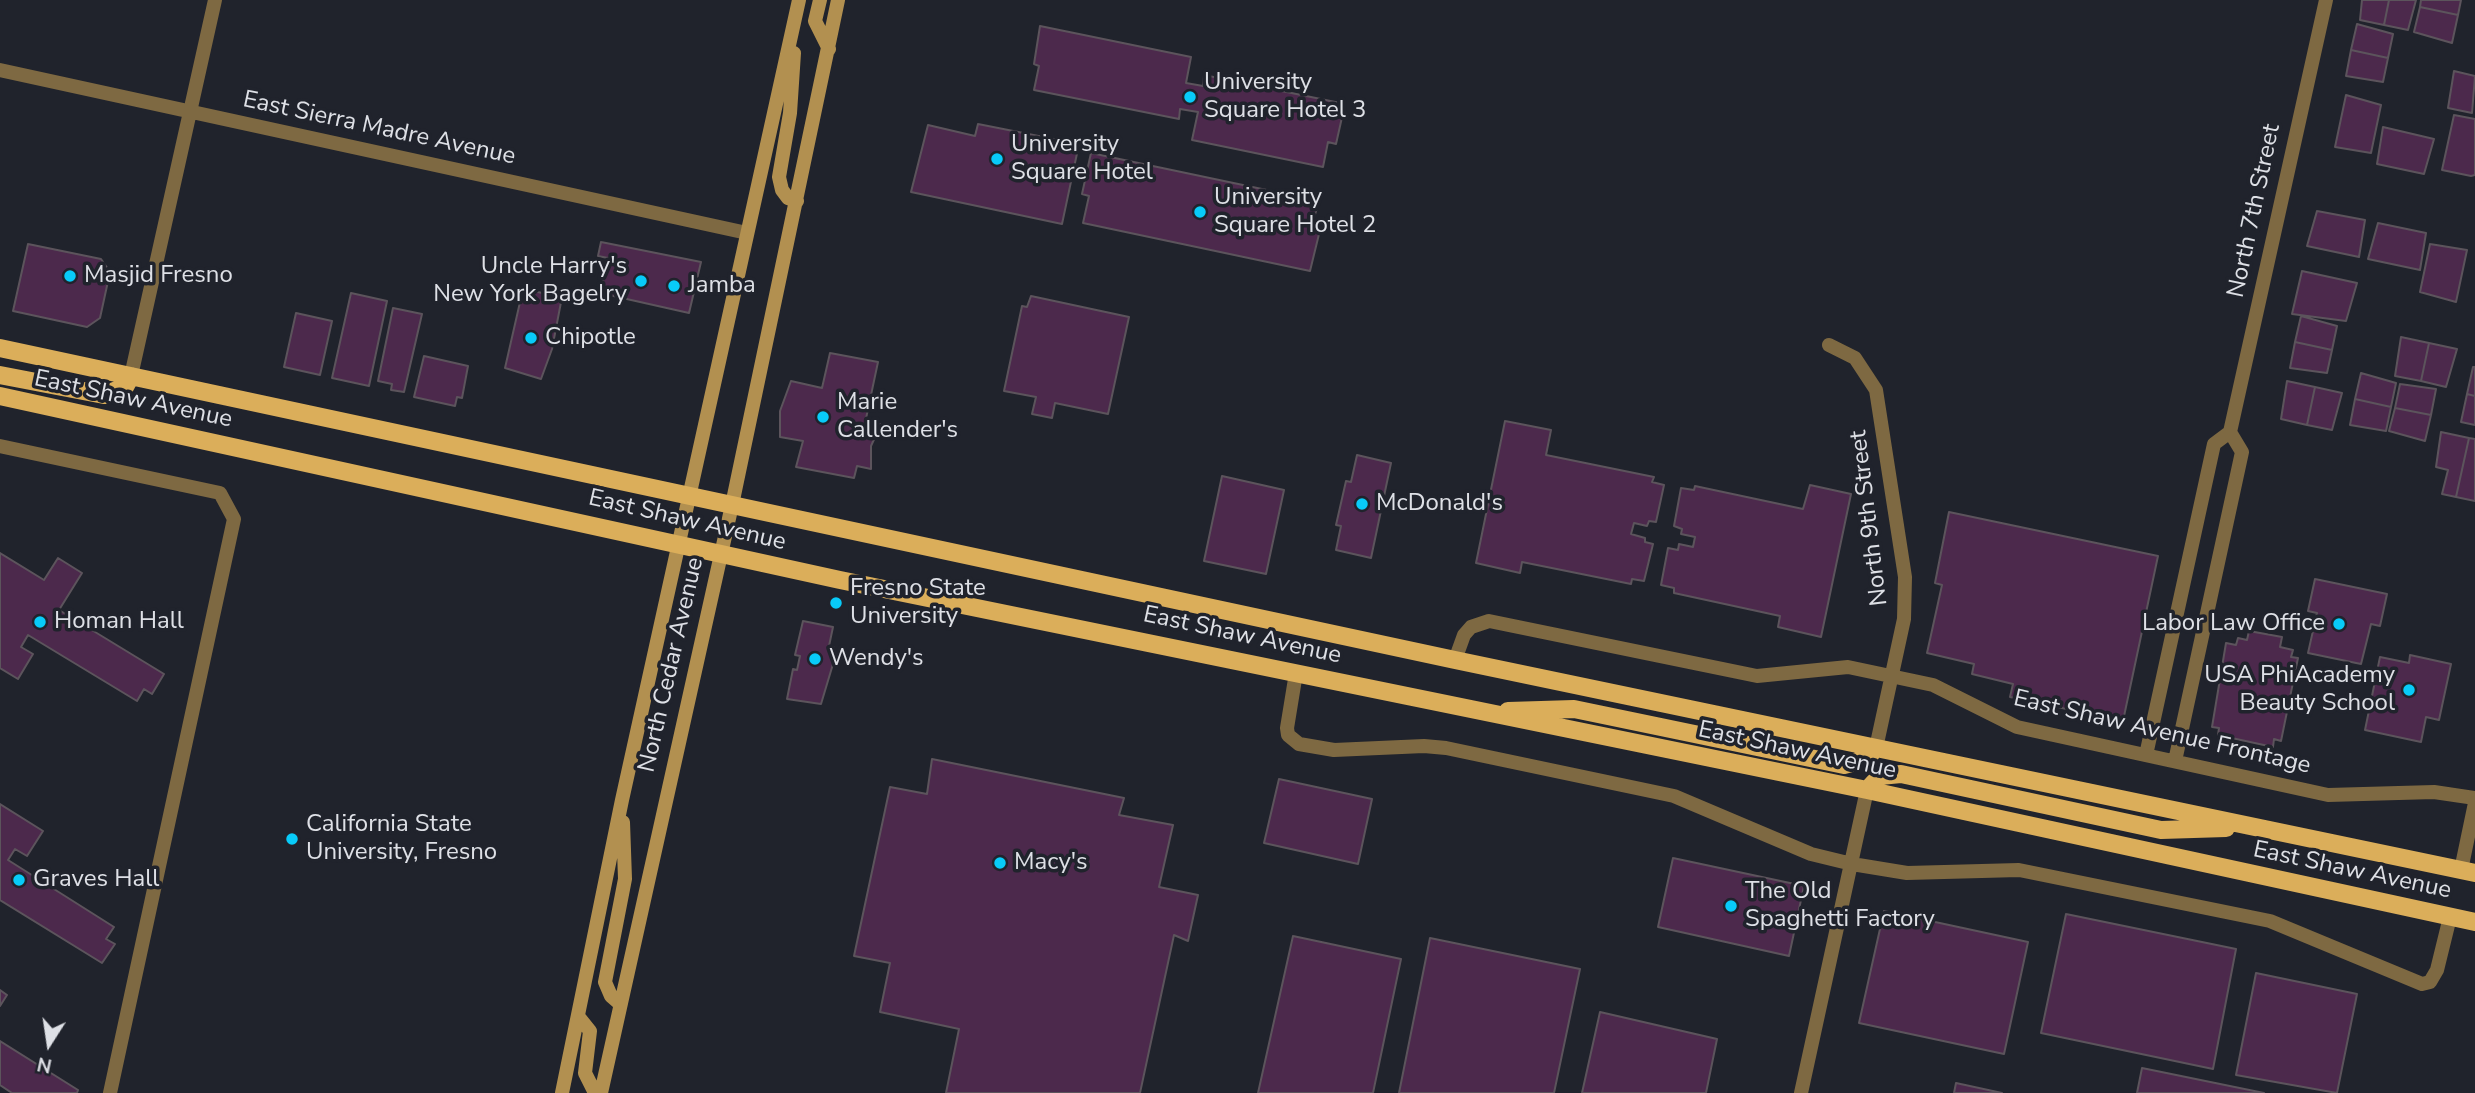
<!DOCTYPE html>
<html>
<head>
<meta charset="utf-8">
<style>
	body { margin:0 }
	#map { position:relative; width:2475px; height:1093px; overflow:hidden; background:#20232c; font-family:"Nunito Sans",sans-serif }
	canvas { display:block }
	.north { position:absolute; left:14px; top:1009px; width:70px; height:70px; -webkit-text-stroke:5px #20232c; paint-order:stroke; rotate:192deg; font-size:19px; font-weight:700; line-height:28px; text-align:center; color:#dee0e6 }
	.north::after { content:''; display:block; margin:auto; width:24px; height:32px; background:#dee0e6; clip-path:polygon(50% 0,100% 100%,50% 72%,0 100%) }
</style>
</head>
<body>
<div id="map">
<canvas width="2475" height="1093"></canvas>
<div class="north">N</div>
</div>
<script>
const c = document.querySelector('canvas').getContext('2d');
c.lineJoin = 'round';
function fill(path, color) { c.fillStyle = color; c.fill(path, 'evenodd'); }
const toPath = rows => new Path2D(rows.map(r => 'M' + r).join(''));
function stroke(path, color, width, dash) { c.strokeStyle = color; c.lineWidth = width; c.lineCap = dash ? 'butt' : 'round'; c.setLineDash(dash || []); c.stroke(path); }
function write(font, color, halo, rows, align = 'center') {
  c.font = font + ' "Nunito Sans",sans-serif'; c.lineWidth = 7; c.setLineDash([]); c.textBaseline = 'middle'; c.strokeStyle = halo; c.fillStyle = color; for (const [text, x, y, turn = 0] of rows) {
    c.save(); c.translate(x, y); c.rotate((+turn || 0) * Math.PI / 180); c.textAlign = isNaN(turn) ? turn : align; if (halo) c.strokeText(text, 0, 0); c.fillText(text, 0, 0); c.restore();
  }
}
const building = toPath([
	[2362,0,2389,0,2384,25,2360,20,2362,0],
	[2389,0,2416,0,2408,30,2384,25,2389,0],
	[2421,0,2461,0,2458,15,2420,7,2421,0],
	[2420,7,2458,15,2452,43,2414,32,2420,7],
	[2357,24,2393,34,2388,58,2351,50,2357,24],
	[1040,26,1191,57,1186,83,1203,86,1204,75,1345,104,1336,144,1328,142,1323,167,1192,140,1198,112,1180,109,1179,119,1034,90,1039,66,1034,64,1040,26],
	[2351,50,2388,58,2383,82,2346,76,2351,50],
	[2454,71,2475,76,2472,113,2448,108,2454,71],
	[2346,95,2381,105,2371,153,2335,147,2346,95],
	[2454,115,2475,119,2475,175,2471,176,2442,170,2454,115],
	[978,124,1079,144,1062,224,911,192,928,125,975,136,978,124],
	[2383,127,2434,139,2424,174,2377,164,2383,127],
	[1091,153,1319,201,1311,228,1320,230,1310,271,1083,223,1089,196,1082,194,1091,153],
	[2317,211,2365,220,2359,257,2307,246,2317,211],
	[2378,223,2426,233,2420,270,2368,259,2378,223],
	[601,242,701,262,689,313,600,293,608,258,598,256,601,242],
	[28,244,101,259,110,272,100,318,87,327,13,311,28,244],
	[2430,244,2467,250,2456,302,2420,292,2430,244],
	[2302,271,2357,283,2346,321,2292,314,2302,271],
	[523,289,562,297,552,349,541,379,505,368,523,289],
	[351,293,387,301,369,386,332,378,351,293],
	[1031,296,1129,317,1108,414,1055,403,1052,418,1032,414,1036,397,1004,391,1022,306,1027,307,1031,296],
	[393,308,422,314,404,392,391,390,392,384,378,381,393,308],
	[296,313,332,321,320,375,284,367,296,313],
	[2301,316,2337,326,2332,350,2295,342,2301,316],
	[2401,337,2429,343,2421,381,2395,376,2401,337],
	[2295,342,2332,350,2327,373,2290,368,2295,342],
	[2429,343,2457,349,2446,387,2421,381,2429,343],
	[830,353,878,362,864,428,881,424,871,446,871,469,857,466,854,478,796,467,803,441,780,437,780,411,791,381,822,388,830,353],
	[424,356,468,366,462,398,457,397,455,406,414,397,424,356],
	[2473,367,2475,367,2475,396,2467,394,2473,367],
	[2361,373,2396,383,2391,407,2355,399,2361,373],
	[2287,381,2315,387,2307,425,2281,419,2287,381],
	[2400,384,2436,389,2431,415,2395,408,2400,384],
	[2315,387,2342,393,2332,430,2307,425,2315,387],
	[2467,394,2475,396,2475,425,2461,422,2467,394],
	[2355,399,2391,407,2386,431,2350,425,2355,399],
	[2395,408,2431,415,2425,441,2389,431,2395,408],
	[1505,421,1551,430,1546,455,1654,477,1652,482,1664,485,1656,522,1649,521,1647,526,1634,523,1631,534,1645,538,1645,542,1653,544,1644,581,1632,579,1631,584,1522,562,1520,573,1476,563,1505,421],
	[2441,432,2469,438,2456,497,2442,494,2448,470,2436,467,2441,432],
	[2469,438,2475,439,2475,501,2456,497,2469,438],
	[1357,455,1391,463,1371,558,1336,550,1341,526,1336,525,1346,481,1351,482,1357,455],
	[1222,476,1284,490,1266,574,1204,561,1222,476],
	[1810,485,1851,494,1821,637,1778,627,1780,616,1674,593,1674,588,1661,585,1668,548,1678,550,1679,544,1693,547,1695,537,1681,534,1682,529,1674,526,1681,488,1694,490,1695,486,1803,509,1810,485],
	[1949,512,2158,556,2123,721,2010,697,2013,684,1972,674,1974,664,1927,653,1942,585,1935,583,1949,512],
	[0,553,44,580,58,558,82,573,59,610,164,674,152,694,144,689,137,701,28,635,21,647,33,654,18,679,0,668,0,553],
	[2315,579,2387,594,2380,626,2371,624,2361,664,2308,653,2317,613,2308,611,2315,579],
	[803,621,833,627,829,646,834,647,833,664,821,704,787,699,793,669,797,670,800,656,795,655,803,621],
	[2249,631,2282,637,2280,647,2293,650,2291,657,2298,658,2281,741,2274,739,2273,747,2218,735,2219,728,2212,727,2226,643,2236,645,2238,638,2247,640,2249,631],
	[2410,655,2451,664,2439,720,2426,717,2421,742,2365,730,2380,657,2409,663,2410,655],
	[932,759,1124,798,1119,815,1173,825,1159,887,1198,895,1188,941,1174,935,1140,1093,946,1093,959,1029,880,1012,890,963,854,956,890,787,927,794,932,759],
	[1279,779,1372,799,1358,864,1264,843,1279,779],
	[0,804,43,831,27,856,15,849,8,860,114,927,106,939,115,944,102,963,0,900,0,804],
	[1673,858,1804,886,1789,956,1658,927,1673,858],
	[1884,911,2028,942,2004,1054,1859,1023,1884,911],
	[2066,914,2236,949,2213,1069,2041,1033,2066,914],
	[1293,936,1401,959,1373,1093,1258,1093,1293,936],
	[1430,938,1580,969,1554,1093,1399,1093,1430,938],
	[2256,973,2357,994,2337,1093,2236,1075,2256,973],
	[0,990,7,995,0,1006,0,990],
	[1600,1012,1717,1039,1706,1093,1582,1093,1600,1012],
	[0,1041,78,1090,77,1093,12,1093,0,1085,0,1041],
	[2142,1068,2264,1093,2137,1093,2142,1068],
	[1956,1083,2002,1093,1954,1093,1956,1083]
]);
const minor = toPath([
	[0,70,747,233],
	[1829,345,1855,358,1876,390,1905,577,1904,619,1876,748],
	[131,376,215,0],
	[0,446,220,493,234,519,110,1093],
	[1455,660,1464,635,1471,627,1489,621,1757,676,1848,667,1933,685,2017,727,2328,795,2434,792,2475,798],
	[1296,673,1287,728,1288,735,1299,744,1334,750,1424,746,1446,748,1674,796,1811,854,1852,864,1907,873,2019,870,2270,921,2422,984,2430,982,2437,970,2450,917],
	[2146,755,2214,444,2230,432,2326,0],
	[2175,761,2242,452,2230,432],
	[1801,1093,1867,790]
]);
const tertiary = toPath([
	[2461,870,2475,803]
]);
const secondary = toPath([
	[820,0,815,21,829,49],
	[794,53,790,113,779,177,782,190,788,198,797,201],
	[619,1003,611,996,605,982,625,879,623,822],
	[578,1016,590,1031,585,1073,595,1093],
	[562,1093,622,800,799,0],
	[601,1093,732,505,838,0]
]);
const primary = toPath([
	[0,348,1455,660,2475,873],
	[0,375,104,395,125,387,131,376],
	[0,396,840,580,1867,790,2475,922],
	[1508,711,1574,709,1844,765,1866,759,1876,748],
	[1867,790,1880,776,1901,774,2161,830,2226,828]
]);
const markers = [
	[1190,97,7,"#08cbf9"],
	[997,159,7,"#08cbf9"],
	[1200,212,7,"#08cbf9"],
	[70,276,7,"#08cbf9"],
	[641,281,7,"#08cbf9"],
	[674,286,7,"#08cbf9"],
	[531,338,7,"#08cbf9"],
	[823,417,7,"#08cbf9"],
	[1362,504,7,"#08cbf9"],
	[836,603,7,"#08cbf9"],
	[40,622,7,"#08cbf9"],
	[2339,624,7,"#08cbf9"],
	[815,659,7,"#08cbf9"],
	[2409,690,7,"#08cbf9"],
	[292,839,7,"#08cbf9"],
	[1000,863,7,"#08cbf9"],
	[19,880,7,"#08cbf9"],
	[1731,906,7,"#08cbf9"]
];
const poiNames = [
	["University",1204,83],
	["Square Hotel 3",1204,111],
	["University",1011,145],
	["Square Hotel",1011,173],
	["University",1214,198],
	["Square Hotel 2",1214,226],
	["Uncle Harry's",627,267,"right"],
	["New York Bagelry",627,295,"right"],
	["Masjid Fresno",84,276],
	["Jamba",688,286],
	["Chipotle",545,338],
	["Marie",837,403],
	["Callender's",837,431],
	["McDonald's",1376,504],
	["Fresno State",850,589],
	["University",850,617],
	["Homan Hall",54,622],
	["Labor Law Office",2325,624,"right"],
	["Wendy's",829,659],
	["USA PhiAcademy",2395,676,"right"],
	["Beauty School",2395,704,"right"],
	["California State",306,825],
	["University, Fresno",306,853],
	["Macy's",1014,863],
	["Graves Hall",33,880],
	["The Old",1745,892],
	["Spaghetti Factory",1745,920]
];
const streetNames = [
	["East Sierra Madre Avenue",379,129,12],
	["North 7th Street",2255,211,-78],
	["East Shaw Avenue",133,400,12],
	["North 9th Street",1870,518,-97],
	["East Shaw Avenue",687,521,13],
	["East Shaw Avenue",1242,636,12],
	["North Cedar Avenue",672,665,-77],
	["East Shaw Avenue Frontage",2162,733,13],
	["East Shaw Avenue",1797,751,12],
	["East Shaw Avenue",2352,871,12]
];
fill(building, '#4c294c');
stroke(building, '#5c545c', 2);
stroke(minor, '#7e6942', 14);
stroke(tertiary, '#7e6942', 14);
stroke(secondary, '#b29050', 14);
stroke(primary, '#dbae5a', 18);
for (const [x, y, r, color] of markers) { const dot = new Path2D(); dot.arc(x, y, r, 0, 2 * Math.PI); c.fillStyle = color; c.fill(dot); stroke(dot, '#20232c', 2.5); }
write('24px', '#dee0e6', '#20232c', poiNames, 'left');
write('24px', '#dee0e6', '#20232c', streetNames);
</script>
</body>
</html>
